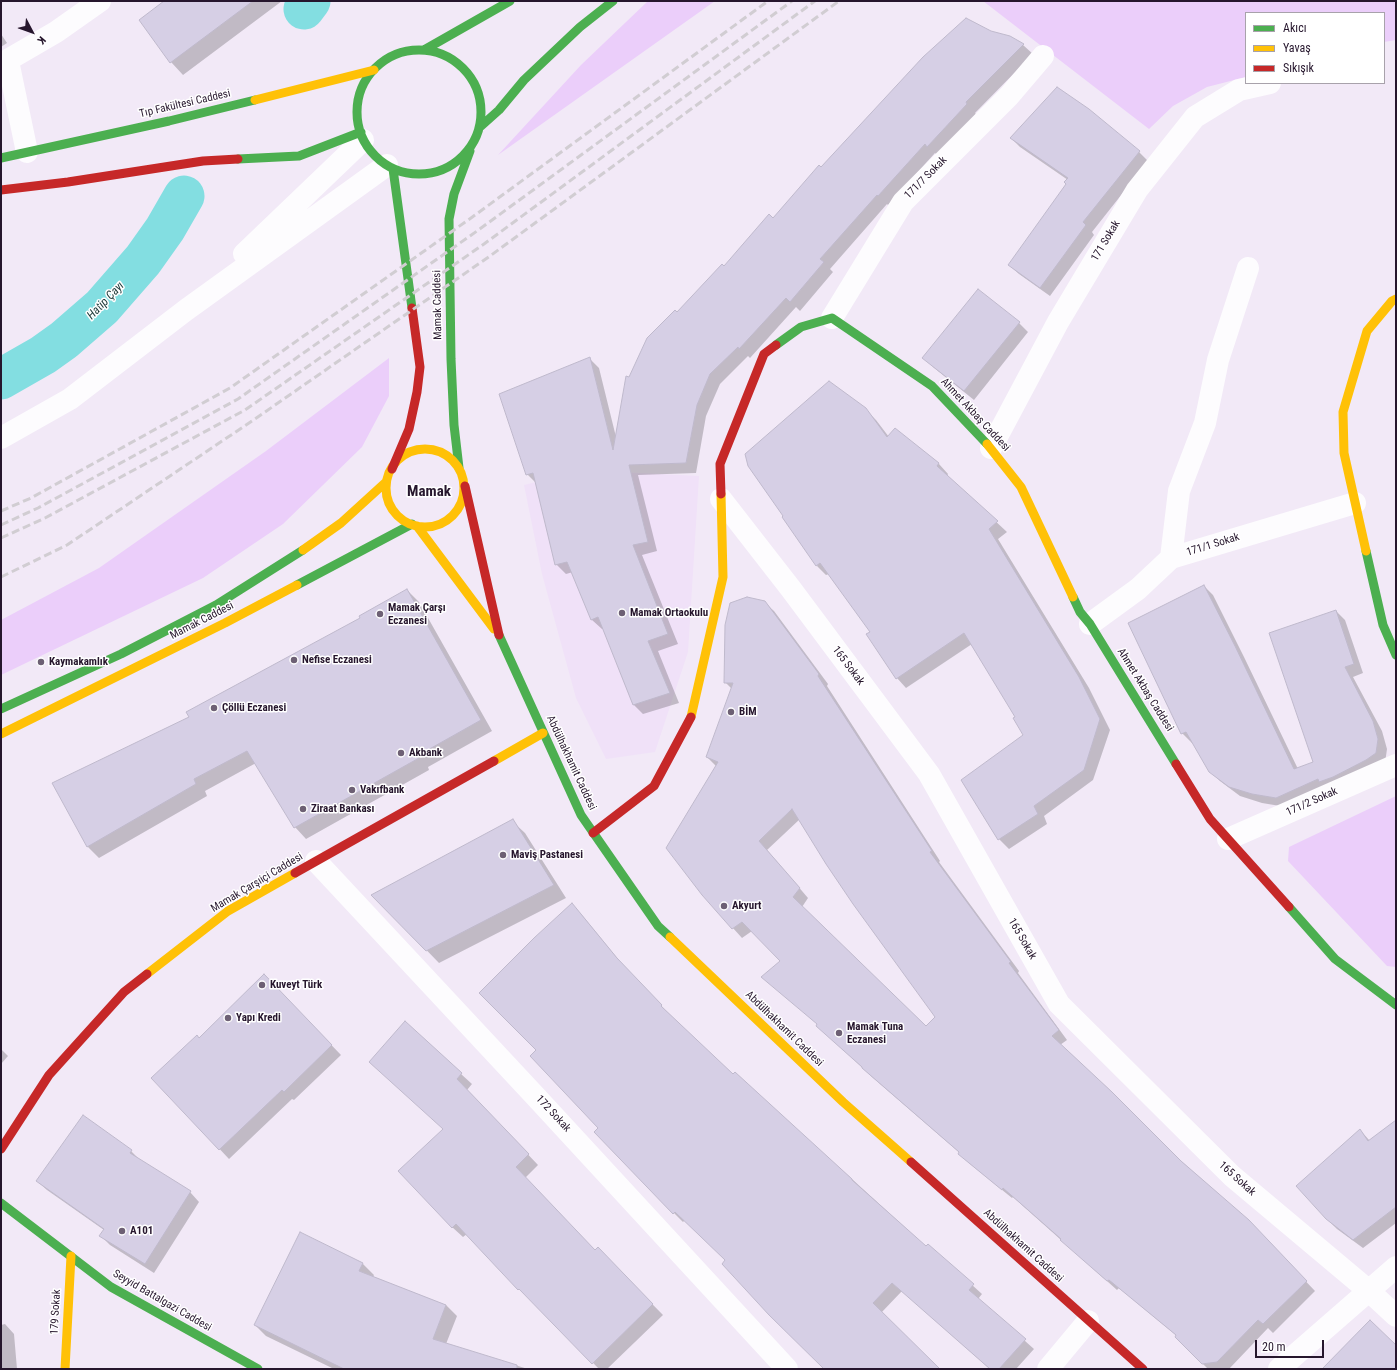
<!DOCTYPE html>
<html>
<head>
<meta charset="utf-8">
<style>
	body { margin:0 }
	#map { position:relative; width:1397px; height:1370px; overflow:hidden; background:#f2e9f7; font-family:"Roboto Condensed",sans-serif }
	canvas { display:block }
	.frame { position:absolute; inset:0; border:2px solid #26162d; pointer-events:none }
	.legend { position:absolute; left:1245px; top:12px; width:140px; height:72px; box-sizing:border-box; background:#fff; border:1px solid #a8a2ab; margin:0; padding:5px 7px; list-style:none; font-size:12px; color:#26162d }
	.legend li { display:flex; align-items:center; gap:8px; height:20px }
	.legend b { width:20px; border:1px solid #a8a2ab }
	.north { position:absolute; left:12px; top:12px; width:40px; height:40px; -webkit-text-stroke:3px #fff; paint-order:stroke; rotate:131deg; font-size:11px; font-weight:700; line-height:16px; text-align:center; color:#26162d }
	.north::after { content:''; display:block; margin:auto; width:14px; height:18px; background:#26162d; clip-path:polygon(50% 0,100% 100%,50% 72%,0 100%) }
	.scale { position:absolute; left:1255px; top:1340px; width:69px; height:18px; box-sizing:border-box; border:2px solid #26162d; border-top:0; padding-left:5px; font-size:12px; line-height:14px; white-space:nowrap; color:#26162d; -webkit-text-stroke:3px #fff; paint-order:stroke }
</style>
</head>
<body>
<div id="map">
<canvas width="1397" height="1370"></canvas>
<div class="frame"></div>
<ul class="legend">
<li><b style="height:5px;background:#4caf50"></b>Akıcı</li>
<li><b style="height:5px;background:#ffc107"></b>Yavaş</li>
<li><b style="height:5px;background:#c62828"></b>Sıkışık</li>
</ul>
<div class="north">K</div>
<div class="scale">20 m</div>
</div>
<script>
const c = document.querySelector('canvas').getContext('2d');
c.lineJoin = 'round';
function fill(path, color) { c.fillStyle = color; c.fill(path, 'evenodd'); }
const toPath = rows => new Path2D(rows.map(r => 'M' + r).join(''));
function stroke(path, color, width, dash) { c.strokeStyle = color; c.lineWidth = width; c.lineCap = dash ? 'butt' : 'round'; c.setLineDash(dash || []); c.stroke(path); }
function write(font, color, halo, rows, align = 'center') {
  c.font = font + ' "Roboto Condensed",sans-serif'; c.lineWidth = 3; c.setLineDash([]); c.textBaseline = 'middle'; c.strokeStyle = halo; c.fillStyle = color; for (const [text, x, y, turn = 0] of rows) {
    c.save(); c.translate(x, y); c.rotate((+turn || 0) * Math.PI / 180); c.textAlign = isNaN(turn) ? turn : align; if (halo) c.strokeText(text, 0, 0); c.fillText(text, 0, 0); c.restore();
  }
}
const built = toPath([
	[612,463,620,472,699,476,688,652,655,752,606,759,576,698,542,574,524,485]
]);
const green = toPath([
	[648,1,715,1,498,155,581,65],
	[983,1,1396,1,1396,40,1384,42,1384,13,1246,13,1246,77,1207,87,1173,106,1149,129],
	[389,358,389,396,362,447,283,524,203,578,1,675,1,620,99,568,266,451],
	[1396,796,1396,967,1387,966,1288,861,1289,847]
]);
const shadow = toPath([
	[165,1,282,1,183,75,171,62,141,21],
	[991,32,1010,37,1023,45,1033,54,975,113,976,114,938,156,935,153,888,205,887,204,830,269,833,272,800,311,796,307,750,358,748,356,720,384,706,416,696,473,638,475,657,551,642,555,678,644,658,651,679,703,643,714,633,704,604,629,602,629,592,620,573,572,566,574,556,564,536,483,527,474,589,358,599,368,616,437,629,379,677,314,773,219,821,168],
	[1,34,7,43,1,47],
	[1011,138,1139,152,1148,161,1092,232,1094,235,1050,296,1019,274,1009,265,1068,184,1068,180,1020,147],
	[1019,323,1028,332,974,400,933,367,924,357],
	[865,409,876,420,889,437,895,429,939,464,948,474,947,476,1007,532,998,539,1089,688,1110,730,1093,780,1044,816,1047,824,1009,849,999,839,1024,736,1017,718,972,644,906,688,897,678,871,632,829,574,826,575,817,566],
	[1204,586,1213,595,1244,657,1298,769,1314,762,1336,611,1345,620,1363,673,1353,677,1382,731,1387,749,1385,763,1286,807,1262,803,1240,796,1220,781,1210,771,1193,742,1192,743,1182,733],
	[407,590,419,602,492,731,428,767,429,770,306,839,295,827,256,763,205,791,207,796,99,858,88,847,54,783,190,717,362,618],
	[764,602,774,611,828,684,827,686,940,861,939,862,1019,971,1018,973,1067,1040,1060,1045,1181,1161,1258,1231,1315,1291,1273,1333,1268,1328,1229,1369,1208,1369,1176,1337,1177,1336,1119,1288,1117,1290,1013,1197,1012,1198,969,1163,959,1154,960,1153,872,1077,818,1025,781,961,752,931,742,938,703,895,716,766,707,757,732,689,725,682],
	[800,819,937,1017,926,1027,802,907,808,898,767,850],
	[512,821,525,833,566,898,439,963,373,895],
	[572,905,581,914,626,969,670,1015,733,1076,852,1179,926,1247,928,1245,982,1294,978,1299,1034,1349,1016,1369,990,1369,902,1291,881,1313,939,1369,826,1369,727,1261,685,1220,683,1222,674,1213,600,1128,537,1050],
	[264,975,341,1055,294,1100,292,1099,229,1159,153,1078,199,1039],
	[405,1023,472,1084,467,1090,538,1165,525,1178,595,1251,598,1249,663,1315,607,1369,599,1369,467,1234,463,1237,452,1227,444,1129],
	[1,1049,8,1056,1,1064],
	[1396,1121,1396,1223,1363,1248,1337,1229,1327,1219,1360,1130,1370,1141],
	[131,1151,140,1160,190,1192,199,1202,154,1273,110,1245,101,1236,104,1230,47,1190,37,1181],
	[300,1234,363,1264,374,1275,373,1277,446,1305,457,1316,446,1344,528,1369,334,1369,266,1336,255,1325],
	[5,1324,14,1334,17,1369,1,1369,1,1325]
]);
const river = toPath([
	[304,9,310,1],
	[1,379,43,355,64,340,102,307,143,260,165,229,184,196]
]);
const building = toPath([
	[164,1,253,1,170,63,139,20,164,1],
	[966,18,991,31,1010,36,1024,44,966,102,967,104,927,147,925,144,878,196,877,195,820,259,824,262,790,302,786,298,739,349,738,347,710,374,697,405,686,463,629,465,648,542,633,545,668,634,648,641,670,693,633,705,598,617,591,620,567,562,555,565,533,473,526,475,499,394,590,357,613,450,626,376,629,377,647,338,675,310,677,312,722,264,724,266,769,214,773,218,819,165,821,167,923,57,966,18],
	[1057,87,1089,109,1140,151,1083,222,1086,225,1040,288,1008,265,1066,184,1064,182,1068,178,1010,138,1057,87],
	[978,289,1020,322,964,391,922,358,978,289],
	[829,381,866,408,887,437,895,428,939,463,937,466,998,521,989,529,1079,677,1100,719,1084,770,1034,806,1038,814,998,840,961,780,1023,735,1013,718,1015,717,964,633,896,679,866,634,870,632,820,563,816,566,782,517,783,516,748,466,745,454,829,381],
	[1204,585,1235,646,1294,769,1313,762,1269,633,1336,610,1354,664,1345,667,1373,721,1378,739,1376,753,1366,760,1333,777,1319,782,1318,779,1276,798,1252,794,1229,787,1209,772,1186,732,1181,734,1128,623,1204,585],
	[407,589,481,720,417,756,419,758,294,828,247,751,194,779,196,784,87,847,52,783,189,717,186,712,360,618,359,616,407,589],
	[747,597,765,601,819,674,818,676,932,851,930,852,1011,962,1009,963,1059,1030,1052,1036,1112,1092,1181,1161,1249,1220,1307,1281,1263,1324,1258,1320,1217,1362,1202,1364,1175,1337,1176,1335,1109,1280,1107,1281,1060,1240,1061,1239,1003,1188,1002,1190,958,1154,959,1152,862,1068,862,1067,816,1026,817,1024,761,977,780,961,742,922,732,929,702,895,666,848,718,762,706,757,733,683,724,683,725,625,730,603,747,597],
	[792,809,826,864,853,904,935,1017,926,1026,793,897,800,888,759,841,792,809],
	[513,819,554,885,426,951,371,895,513,819],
	[572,903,617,958,662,1005,661,1006,733,1074,735,1072,852,1179,852,1180,926,1246,928,1244,974,1284,969,1290,1026,1339,999,1369,990,1369,892,1283,873,1303,940,1369,824,1369,769,1315,722,1264,725,1260,675,1212,673,1214,594,1132,598,1128,530,1056,536,1050,479,993,534,938,572,903],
	[264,974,332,1045,284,1092,282,1090,219,1150,151,1078,197,1035,199,1038,264,974],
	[405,1021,462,1073,457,1079,529,1154,516,1167,595,1250,598,1247,653,1304,592,1364,519,1289,518,1290,456,1224,452,1228,398,1171,443,1129,369,1062,405,1021],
	[83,1115,132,1150,130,1153,191,1191,145,1264,99,1236,104,1229,36,1181,83,1115],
	[1396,1120,1396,1207,1353,1240,1326,1219,1296,1186,1360,1129,1368,1141,1396,1120],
	[300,1232,363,1263,359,1271,446,1305,433,1339,517,1365,517,1369,344,1369,254,1325,300,1232],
	[1370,1320,1396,1345,1396,1369,1322,1369,1370,1320]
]);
const street = toPath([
	[8,61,27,152],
	[1,64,56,32,100,1],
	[244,254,363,140],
	[832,318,903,202,1009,96,1043,56],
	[1,438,70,399,186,310,387,165],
	[991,448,1058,322,1137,190,1195,117,1239,90,1270,83],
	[721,499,791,589,929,774,1059,1004,1232,1176,1369,1291,1396,1316],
	[1171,558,1179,491,1205,423,1218,360,1248,268],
	[1090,624,1138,589,1171,558,1355,503],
	[1228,839,1396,765],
	[316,861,537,1098,787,1369],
	[1048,1369,1088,1321],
	[1279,1369,1396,1267]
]);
const fast = toPath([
	[424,50,510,1],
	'357 112a62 62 0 1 1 124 0a62 62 0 1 1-124 0Z',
	[480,127,499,110,524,80,580,27,613,1],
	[1,158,169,121,255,100],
	[238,159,299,156,361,132],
	[393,169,412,308],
	[776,345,801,327,832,318,932,386,987,444],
	[459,468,454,425,451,359,449,219,454,194,470,151],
	[1366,551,1383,625,1396,655],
	[297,585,412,524],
	[1073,597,1080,612,1090,624,1176,764],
	[499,635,581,815,658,926,670,937],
	[1,709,121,654,216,605,303,550],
	[1289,907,1335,959,1396,1005],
	[1,1203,111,1287,258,1369]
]);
const slow = toPath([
	[255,100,374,70],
	[987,444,1021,487,1073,597],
	'386 488a39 39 0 1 1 78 0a39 39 0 1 1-78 0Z',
	[417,526,494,629],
	[303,550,341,523,386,482],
	[1366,551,1344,453,1343,412,1367,331,1392,301,1396,299],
	[691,717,723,577,721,494],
	[1,734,225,623,297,585],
	[494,761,543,733],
	[670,937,843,1102,911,1162],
	[147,974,228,911,295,873],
	[65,1369,71,1256]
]);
const jam = toPath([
	[1,190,68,182,203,161,238,159],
	[392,469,409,429,417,392,420,367,412,308],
	[465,486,499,635],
	[721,494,720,464,764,354,776,345],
	[1176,764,1210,819,1289,907],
	[593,833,654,786,691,717],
	[295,873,494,761],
	[1,1149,49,1075,124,992,147,974],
	[911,1162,1143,1369]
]);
const rail = toPath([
	[1,511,31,498,230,388,471,218,768,1],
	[1,525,38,508,238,399,477,231,792,1],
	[1,538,45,518,245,410,484,244,815,1],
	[1,577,67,545,252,421,490,256,839,1]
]);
const markers = [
	[622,613,4,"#6d6074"],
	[380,614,4,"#6d6074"],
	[294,660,4,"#6d6074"],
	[41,662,4,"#6d6074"],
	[214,708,4,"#6d6074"],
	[731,712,4,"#6d6074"],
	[401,753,4,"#6d6074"],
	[352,790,4,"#6d6074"],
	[303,809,4,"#6d6074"],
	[503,855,4,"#6d6074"],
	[724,906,4,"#6d6074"],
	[262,985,4,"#6d6074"],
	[228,1018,4,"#6d6074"],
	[839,1033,4,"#6d6074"],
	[122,1231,4,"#6d6074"]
];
const streetNames = [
	["Tıp Fakültesi Caddesi",185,104,-13],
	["171/7 Sokak",926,178,-45],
	["171 Sokak",1106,241,-59],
	["Mamak Caddesi",438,305,-91],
	["Ahmet Akbaş Caddesi",975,415,47],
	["171/1 Sokak",1213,545,-17],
	["Mamak Caddesi",202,621,-27],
	["165 Sokak",848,666,53],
	["Ahmet Akbaş Caddesi",1145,690,58],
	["Abdülhakhamit Caddesi",571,763,65],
	["171/2 Sokak",1312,802,-24],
	["Mamak Çarşıiçi Caddesi",257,883,-31],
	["165 Sokak",1022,939,60],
	["Abdülhakhamit Caddesi",784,1029,44],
	["172 Sokak",553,1114,47],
	["165 Sokak",1237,1179,42],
	["Abdülhakhamit Caddesi",1023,1246,42],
	["Seyyid Battalgazi Caddesi",162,1301,30],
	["179 Sokak",56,1312,-87]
];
const poiNames = [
	["Mamak Çarşı",388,608],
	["Eczanesi",388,621],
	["Mamak Ortaokulu",630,613],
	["Nefise Eczanesi",302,660],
	["Kaymakamlık",49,662],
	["Çöllü Eczanesi",222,708],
	["BİM",739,712],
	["Akbank",409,753],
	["Vakıfbank",360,790],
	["Ziraat Bankası",311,809],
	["Maviş Pastanesi",511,855],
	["Akyurt",732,906],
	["Kuveyt Türk",270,985],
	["Yapı Kredi",236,1018],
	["Mamak Tuna",847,1027],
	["Eczanesi",847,1040],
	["A101",130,1231]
];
const waterNames = [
	["Hatip Çayı",106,301,-46]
];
const districtNames = [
	["Mamak",429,492]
];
fill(built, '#f0e1f8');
fill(green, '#ebcefa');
fill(shadow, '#0003');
stroke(river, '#83dee1', 41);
fill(building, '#d6cfe5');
stroke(building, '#bfb9cc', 1);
stroke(street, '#fdfcfe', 22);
stroke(fast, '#4caf50', 9);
stroke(slow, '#ffc107', 9);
stroke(jam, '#c62828', 9);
stroke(rail, '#d1cdd2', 3, [8, 4]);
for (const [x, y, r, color] of markers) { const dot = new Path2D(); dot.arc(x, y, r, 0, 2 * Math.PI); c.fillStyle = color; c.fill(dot); stroke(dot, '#fff', 1.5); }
write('11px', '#26162d', '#fff', streetNames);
write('bold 11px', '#26162d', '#fff', poiNames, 'left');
write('italic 12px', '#173433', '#fff', waterNames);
write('bold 15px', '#26162d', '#fff', districtNames);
</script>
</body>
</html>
